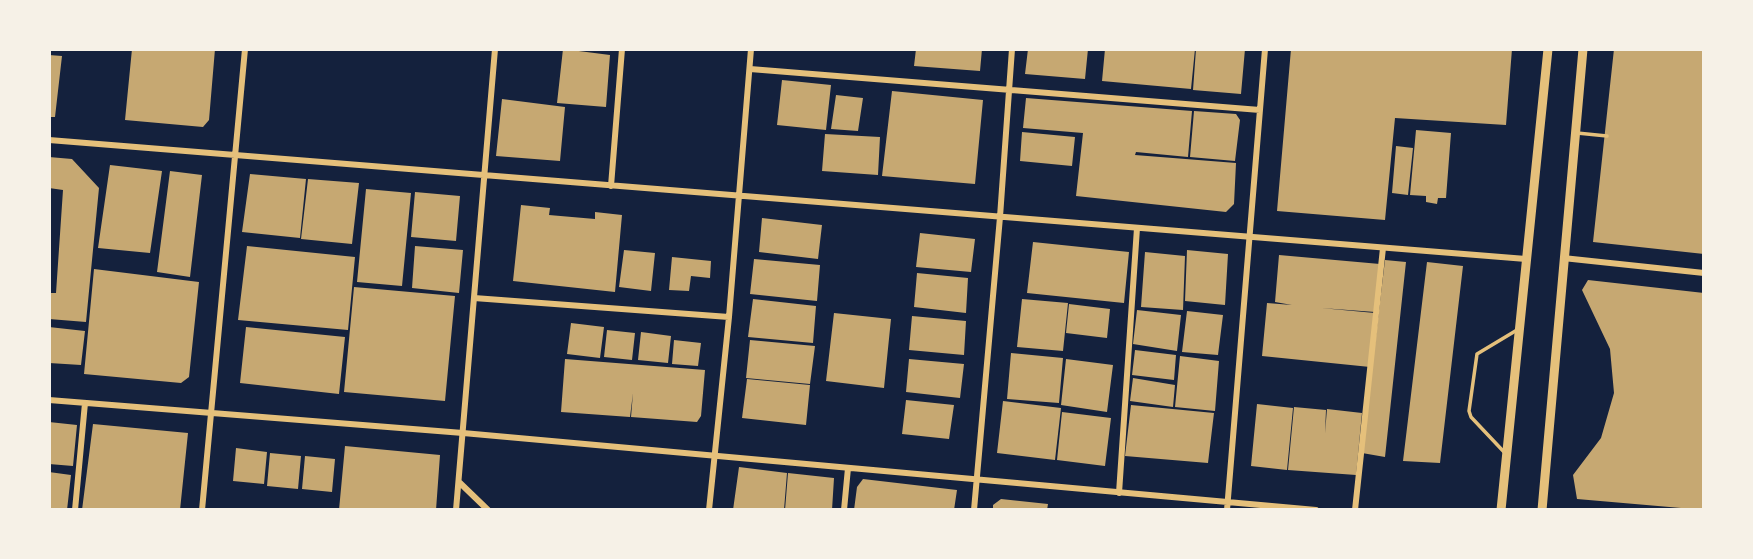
<!DOCTYPE html>
<html>
<head>
<meta charset="utf-8">
<style>
	body { margin:0 }
	#map { position:relative; width:1753px; height:559px; overflow:hidden; background:#14213d; font-family:"IBM Plex Sans",sans-serif }
	canvas { display:block }
	.frame { position:absolute; inset:0; border:51px solid #f6f1e7; pointer-events:none }
</style>
</head>
<body>
<div id="map">
<canvas width="1753" height="559"></canvas>
<div class="frame"></div>
</div>
<script>
const c = document.querySelector('canvas').getContext('2d');
c.lineJoin = 'round';
function fill(path, color) { c.fillStyle = color; c.fill(path, 'evenodd'); }
const toPath = rows => new Path2D(rows.map(r => 'M' + r).join(''));
function stroke(path, color, width, dash) { c.strokeStyle = color; c.lineWidth = width; c.lineCap = dash ? 'butt' : 'round'; c.setLineDash(dash || []); c.stroke(path); }
const building = toPath([
	[132,49,215,49,209,120,203,127,125,120],
	[563,49,610,55,606,107,557,103],
	[916,49,982,49,980,71,914,66],
	[1028,49,1088,49,1085,79,1025,74],
	[1105,49,1195,49,1191,89,1102,81],
	[1196,49,1245,49,1241,94,1193,90],
	[1291,49,1512,49,1506,125,1395,118,1385,220,1277,211],
	[1614,49,1704,49,1704,254,1593,242],
	[49,55,62,56,55,117,49,117],
	[782,80,831,85,826,130,777,125],
	[892,91,983,100,975,184,882,176],
	[836,95,863,98,858,131,831,129],
	[1026,98,1192,111,1188,157,1136,152,1135,155,1236,163,1234,204,1226,212,1076,196,1083,133,1023,128],
	[502,99,565,107,560,161,496,156],
	[1194,111,1236,114,1240,120,1235,161,1190,157],
	[1416,130,1451,133,1446,198,1438,198,1437,204,1426,202,1426,196,1410,195],
	[1022,132,1075,137,1072,166,1020,161],
	[825,134,880,137,878,175,822,171],
	[1396,146,1413,148,1408,195,1392,193],
	[49,157,72,159,99,188,86,322,49,319,49,293,56,293,63,190,49,188],
	[110,165,162,171,150,253,98,248],
	[170,171,202,175,190,277,157,272],
	[250,174,306,179,300,238,242,232],
	[308,179,359,183,352,244,301,239],
	[366,189,411,193,402,286,357,282],
	[415,192,460,196,456,241,411,237],
	[521,205,550,208,549,215,595,219,595,212,622,215,615,292,513,281],
	[762,218,822,225,818,259,759,252],
	[920,233,975,239,971,272,916,267],
	[1033,242,1129,252,1124,303,1027,293],
	[247,246,355,257,348,330,238,320],
	[415,246,463,250,459,293,412,288],
	[624,250,655,253,651,291,619,287],
	[1187,250,1228,254,1225,305,1185,301],
	[1145,252,1185,256,1183,310,1141,307],
	[1279,255,1380,264,1375,312,1321,308,1375,313,1370,367,1262,356,1267,303,1292,305,1275,302],
	[672,257,711,261,710,278,691,276,689,291,669,290],
	[754,259,820,265,817,301,750,294],
	[1385,260,1406,262,1385,457,1362,453],
	[1427,262,1463,266,1440,463,1403,461],
	[94,269,199,282,189,377,181,383,84,374],
	[917,273,968,278,966,313,914,307],
	[1588,280,1704,293,1704,510,1577,499,1573,475,1601,438,1614,393,1610,349,1582,290],
	[354,287,455,296,445,401,344,392],
	[753,299,816,306,813,343,748,337],
	[1022,299,1068,303,1063,351,1017,347],
	[1069,304,1110,309,1107,338,1066,333],
	[1137,310,1181,315,1177,351,1133,344],
	[1187,311,1223,315,1218,355,1182,352],
	[834,313,891,319,884,388,826,381],
	[912,316,966,321,964,355,909,350],
	[571,323,604,327,600,358,567,354],
	[49,327,85,331,81,365,49,363],
	[246,327,345,337,339,394,240,383],
	[607,330,635,333,632,360,604,357],
	[641,332,671,336,668,363,638,360],
	[674,340,701,343,698,366,672,364],
	[750,340,815,346,810,384,746,378],
	[1135,350,1176,355,1174,380,1132,375],
	[1011,353,1063,358,1059,403,1007,399],
	[1180,356,1219,361,1215,411,1175,407],
	[565,359,705,370,701,416,697,422,631,417,633,393,630,417,561,412],
	[909,359,964,364,960,398,906,392],
	[1066,359,1113,365,1107,412,1061,405],
	[1133,378,1175,385,1173,407,1130,401],
	[747,379,810,385,806,425,742,418],
	[906,400,954,405,949,439,902,434],
	[1003,401,1061,408,1055,460,997,453],
	[1257,404,1293,408,1287,470,1251,466],
	[1131,405,1214,413,1208,463,1125,456],
	[1294,407,1326,410,1325,433,1327,409,1362,413,1356,475,1288,470],
	[1062,412,1111,418,1105,466,1057,460],
	[49,422,77,425,73,466,49,464],
	[93,424,188,433,180,510,82,510],
	[345,446,440,455,436,510,339,510],
	[236,448,267,452,264,484,233,481],
	[270,453,301,456,298,489,267,486],
	[305,456,335,459,332,492,302,489],
	[739,467,787,473,784,510,733,510],
	[49,472,71,475,67,510,49,510],
	[788,473,834,478,832,510,785,510],
	[863,479,957,490,954,510,854,510,857,487],
	[1001,499,1048,504,1047,510,993,510,993,505]
]);
const service = toPath([
	[1577,133,1607,136],
	[1505,453,1471,417,1469,411,1477,354,1517,330]
]);
const minor = toPath([
	[750,69,1260,110],
	[49,140,1526,259],
	[611,186,622,49],
	[1563,258,1704,273],
	[474,298,729,317],
	[49,400,463,433,1316,510],
	[459,482,488,510],
	[1119,493,1137,228],
	[75,510,85,403],
	[202,510,245,49],
	[456,510,495,49],
	[709,510,729,317,751,49],
	[844,510,848,468],
	[974,510,1000,217,1012,49],
	[1227,510,1265,49],
	[1355,510,1383,248]
]);
const secondary = toPath([
	[1501,510,1548,49],
	[1542,510,1583,49]
]);
fill(building, '#c6a872');
stroke(service, '#e5c07b', 3.5);
stroke(minor, '#e5c07b', 6);
stroke(secondary, '#e5c07b', 9);
</script>
</body>
</html>
